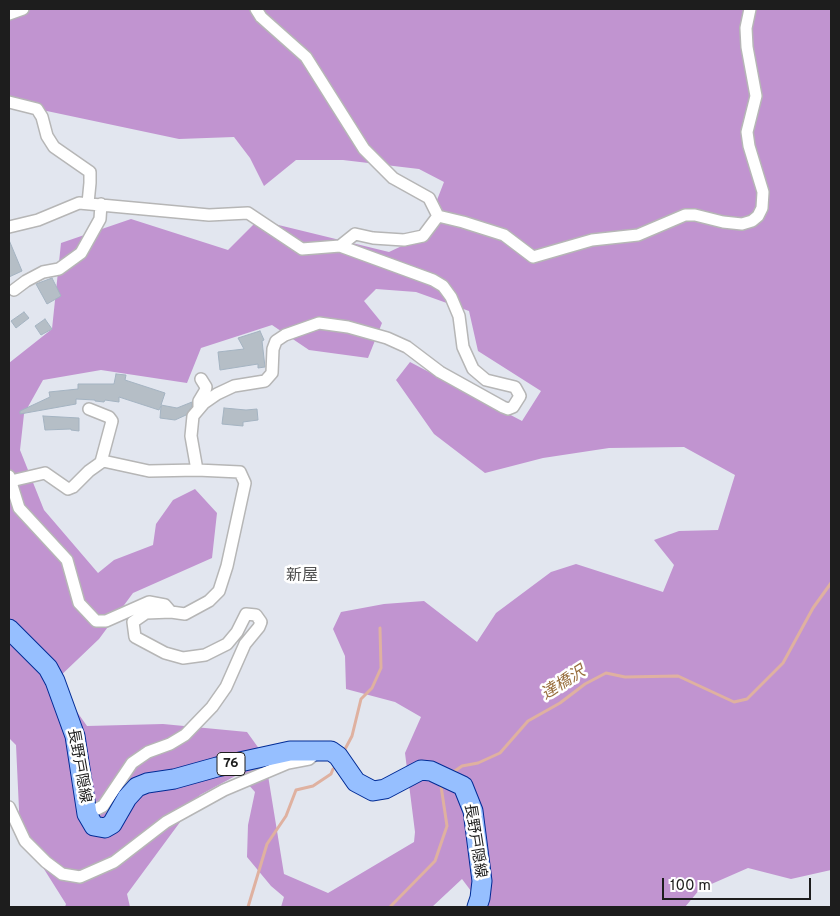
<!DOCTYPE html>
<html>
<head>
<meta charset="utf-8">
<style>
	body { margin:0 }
	#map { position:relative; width:840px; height:916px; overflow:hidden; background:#e2e6ef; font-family:Overpass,sans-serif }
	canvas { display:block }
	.frame { position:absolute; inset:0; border:10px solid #1d1d1d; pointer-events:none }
	.scale { position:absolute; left:662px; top:878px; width:149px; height:22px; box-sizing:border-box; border:2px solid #1d1d1d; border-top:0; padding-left:6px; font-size:15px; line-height:18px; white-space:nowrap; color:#1d1d1d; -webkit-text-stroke:4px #fff; paint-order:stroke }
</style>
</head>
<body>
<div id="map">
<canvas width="840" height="916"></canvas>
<div class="frame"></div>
<div class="scale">100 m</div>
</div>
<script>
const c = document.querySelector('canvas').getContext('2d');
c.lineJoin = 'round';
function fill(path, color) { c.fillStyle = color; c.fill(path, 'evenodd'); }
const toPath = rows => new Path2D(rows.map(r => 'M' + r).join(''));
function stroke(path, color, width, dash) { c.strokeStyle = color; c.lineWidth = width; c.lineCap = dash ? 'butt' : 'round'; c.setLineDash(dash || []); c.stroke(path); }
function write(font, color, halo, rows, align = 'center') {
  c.font = font + ' Overpass,"Noto Sans JP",sans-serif'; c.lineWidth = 5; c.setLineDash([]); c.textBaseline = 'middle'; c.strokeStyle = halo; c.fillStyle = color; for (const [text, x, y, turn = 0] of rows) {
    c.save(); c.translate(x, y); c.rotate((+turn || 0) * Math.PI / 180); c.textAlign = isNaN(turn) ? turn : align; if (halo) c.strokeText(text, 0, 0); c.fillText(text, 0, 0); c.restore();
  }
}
const forest = toPath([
	[9,9,831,9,831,870,791,879,748,868,700,889,685,907,483,907,462,879,432,907,281,907,284,897,271,886,247,857,248,825,255,792,239,774,200,795,127,894,130,907,65,907,66,904,20,831,16,745,9,738,9,363,52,329,61,243,131,219,228,250,258,220,389,252,423,236,444,182,419,169,343,160,296,160,264,186,250,158,234,137,179,139,9,103],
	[376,289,416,292,469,311,478,351,541,391,522,421,410,362,396,380,434,434,485,473,543,458,609,448,684,447,735,475,718,530,679,531,654,540,674,565,663,592,576,564,551,572,496,613,477,642,424,601,384,604,341,612,333,629,345,656,346,689,395,702,421,717,405,753,415,832,414,842,328,893,284,874,265,757,247,732,163,724,87,726,55,681,99,639,133,593,212,558,217,513,195,489,173,500,156,524,153,545,114,560,98,573,44,510,20,450,24,414,43,380,101,370,187,383,201,348,272,325,309,350,368,358,382,323,364,301]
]);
const stream = toPath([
	[343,753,352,736,361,699,372,688,381,668,380,628],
	[452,773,462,766,478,763,500,753,528,721,560,703,585,684,606,673,625,677,678,676,734,702,747,699,783,663,813,608,831,583],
	[248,907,267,844,286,816,296,790,313,786,331,774,333,769],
	[390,907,435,861,447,826,441,786,443,784]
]);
const building = toPath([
	[9,240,22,271,9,277,9,240],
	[52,278,61,296,47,304,36,284,52,278],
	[24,312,29,318,16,328,11,321,24,312],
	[45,319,52,329,41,335,35,326,45,319],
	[260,331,264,340,262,341,265,367,258,368,258,364,220,370,218,352,244,349,238,338,260,331],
	[116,374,126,375,125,380,165,393,161,405,177,408,192,402,192,406,186,415,175,420,160,418,161,406,159,410,119,397,119,402,105,400,104,402,95,401,95,400,76,399,76,404,20,414,20,411,50,397,49,392,78,389,78,384,114,384,116,374],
	[224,408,246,410,257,409,258,420,243,422,243,426,222,424,224,408],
	[43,416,79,418,79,431,71,430,71,429,45,430,43,416]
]);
const street = toPath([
	[256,9,261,17,306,57,364,149,393,178,429,198,438,216],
	[9,14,23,9],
	[9,102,37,109,42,117,47,136,54,147,90,172,90,183,88,203],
	[438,216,463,222,504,235,533,257,592,240,638,235,685,215,695,215,723,222,742,224,752,221,758,216,762,208,763,192,749,146,747,132,756,96,747,47,746,28,750,9],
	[9,227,38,220,79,203,209,215,248,213,302,249,340,246,433,280,443,286,451,297,459,316,463,347,473,369,486,380,515,387,520,396,513,407,508,409,503,407,440,372,407,347,387,338,348,327,319,323,285,335,276,341,273,349,272,373,265,381,234,386,217,394,204,403,193,416,191,436,197,470,240,472,245,483,227,566,219,591,209,601,185,614,171,612,146,613,133,622,135,637,165,653,183,658,205,655,227,644,237,632,246,614,256,615,261,622,259,627,245,644,226,687,212,707,185,735,170,744,148,752,132,763,103,806,87,814],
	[340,246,355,234,373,238,404,240,423,236,438,216],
	[14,290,26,281,43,272,59,269,81,253,100,219,101,204],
	[199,407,199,401,205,391,206,387,201,379],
	[89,409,109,417,112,421,101,462],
	[9,476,19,508,67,560,79,603,96,621,106,621,149,602,165,605,171,612],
	[11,481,45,473,68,489,73,487,89,471,103,461,149,471,197,470],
	[9,807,25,841,46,862,62,874,80,877,114,862,166,822,224,790,288,763,309,759,314,755]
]);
const primary = toPath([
	[9,629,48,668,55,681,75,736,87,814,94,826,105,828,112,824,127,798,137,787,147,783,174,779,217,767,290,751,331,751,338,756,356,782,373,791,385,789,421,770,431,771,463,786,473,811,482,881,480,898,477,907]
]);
const shields = [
	[231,764,28]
];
const shieldNames = [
	["76",231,764]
];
const streetNames = [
	["長野戸隠線",78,766,80],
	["長野戸隠線",474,841,81]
];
const neighbourhoodNames = [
	["新屋",302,577]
];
const waterNames = [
	["達橋沢",564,684,-32]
];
fill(forest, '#c194d0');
stroke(stream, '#dfb1a0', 3);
fill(building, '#b5bec6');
stroke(building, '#a4b3c1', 1);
stroke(street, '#b6b6b6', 14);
stroke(primary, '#002b95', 21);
stroke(street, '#fff', 11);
stroke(primary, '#96bfff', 19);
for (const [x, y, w] of shields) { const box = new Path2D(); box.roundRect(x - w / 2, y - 11.5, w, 23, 4); c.fillStyle = '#fff'; c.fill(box); stroke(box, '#1d1d1d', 1); }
write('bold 14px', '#1d1d1d', null, shieldNames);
write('15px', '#1d1d1d', '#fff', streetNames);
write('16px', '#505050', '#fff', neighbourhoodNames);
write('italic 16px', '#986e3d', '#fff', waterNames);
</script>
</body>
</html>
